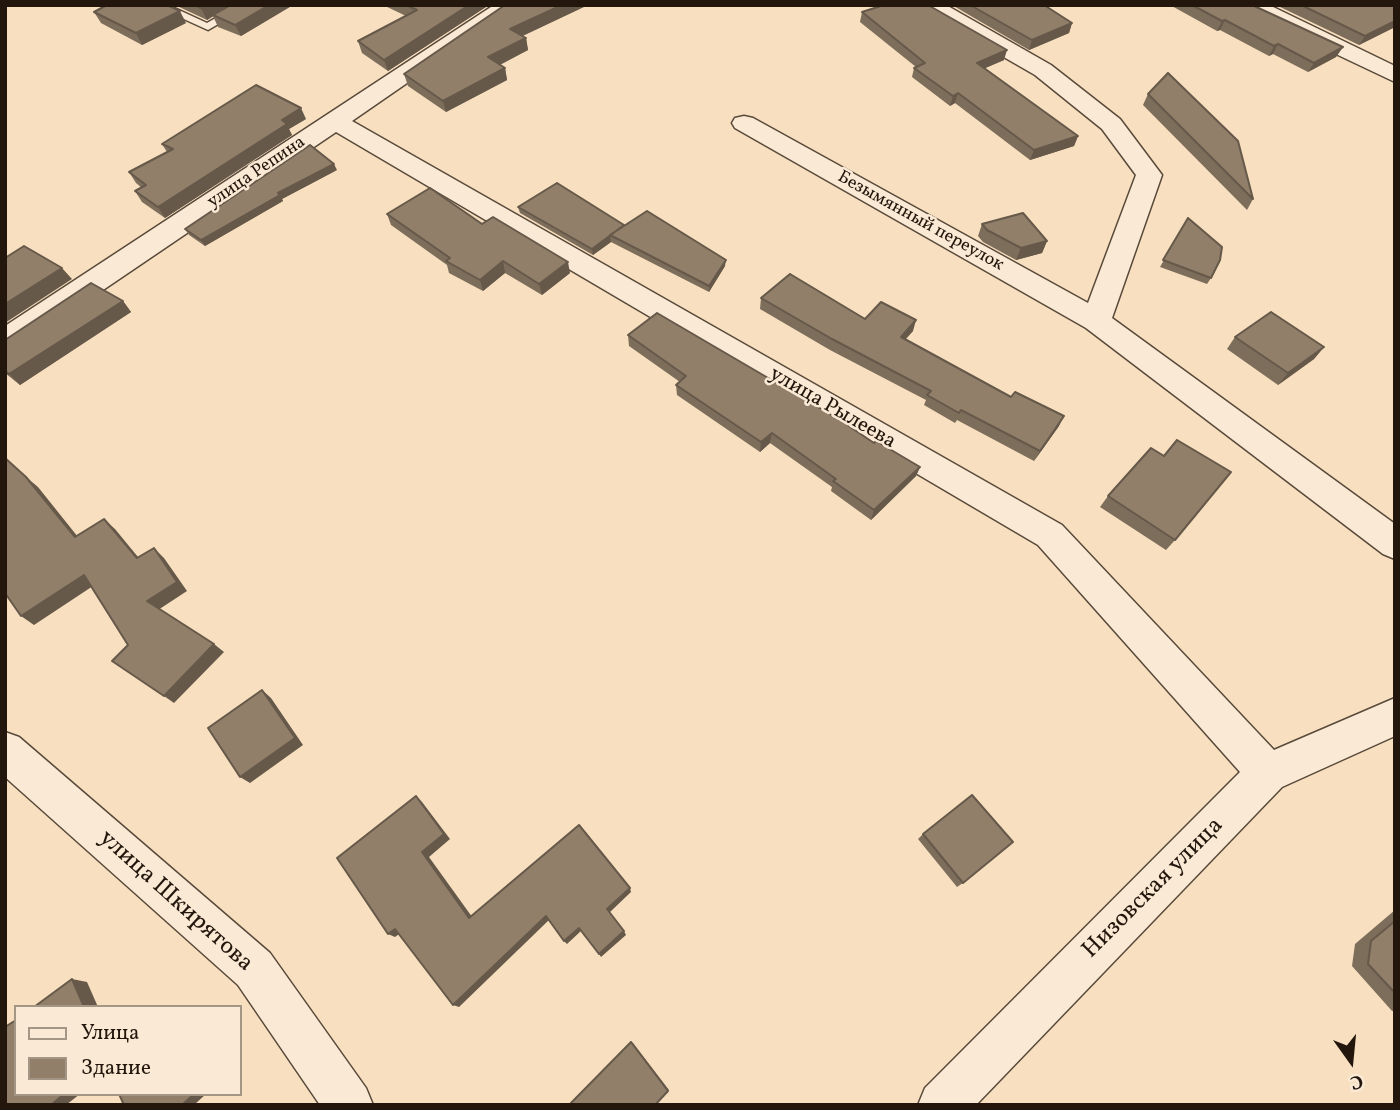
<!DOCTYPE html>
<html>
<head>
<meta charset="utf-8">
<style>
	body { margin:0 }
	#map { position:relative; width:1400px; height:1110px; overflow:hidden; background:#f7dfbf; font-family:Vollkorn,serif }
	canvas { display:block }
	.frame { position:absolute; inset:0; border:7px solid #23170d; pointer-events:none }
	.legend { position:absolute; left:14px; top:1005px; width:228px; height:91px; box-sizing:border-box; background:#faead5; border:2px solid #a49685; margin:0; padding:9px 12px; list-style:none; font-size:21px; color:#23170d }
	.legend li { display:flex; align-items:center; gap:14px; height:35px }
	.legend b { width:35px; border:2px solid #a49685 }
	.north { position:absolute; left:1316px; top:1026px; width:70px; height:70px; -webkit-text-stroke:5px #faead5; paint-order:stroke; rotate:165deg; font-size:19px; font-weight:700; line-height:28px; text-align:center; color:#23170d }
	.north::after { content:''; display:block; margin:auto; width:24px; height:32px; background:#23170d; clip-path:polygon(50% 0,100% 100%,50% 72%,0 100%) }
</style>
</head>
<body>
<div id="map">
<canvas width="1400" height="1110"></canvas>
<div class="frame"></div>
<ul class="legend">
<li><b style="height:9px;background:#faead5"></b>Улица</li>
<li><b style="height:19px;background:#917f6a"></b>Здание</li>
</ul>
<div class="north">С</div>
</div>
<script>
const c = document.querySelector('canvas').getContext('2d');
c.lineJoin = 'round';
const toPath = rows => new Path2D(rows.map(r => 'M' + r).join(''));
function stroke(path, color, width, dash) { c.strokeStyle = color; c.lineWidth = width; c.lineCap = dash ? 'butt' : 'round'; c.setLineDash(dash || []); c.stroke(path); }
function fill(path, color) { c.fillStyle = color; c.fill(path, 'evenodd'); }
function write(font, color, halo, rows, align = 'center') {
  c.font = font + ' Vollkorn,serif'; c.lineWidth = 5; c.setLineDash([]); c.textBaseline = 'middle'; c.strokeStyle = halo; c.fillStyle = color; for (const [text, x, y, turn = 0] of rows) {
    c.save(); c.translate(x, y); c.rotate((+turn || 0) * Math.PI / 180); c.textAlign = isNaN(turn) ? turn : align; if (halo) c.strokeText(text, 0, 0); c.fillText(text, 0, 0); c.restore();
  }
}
const service = toPath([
	[153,5,168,5,207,23,238,5,251,5,208,30,153,5]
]);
const minor = toPath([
	[494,5,520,5,352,121,1062,525,1274,750,1395,698,1395,736,1282,787,976,1105,918,1105,925,1088,1240,772,1038,545,336,132,16,349,5,352,5,326,494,5],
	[919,5,946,5,1051,65,1120,119,1162,175,1112,318,1395,524,1395,559,1383,554,1086,328,735,128,732,123,735,118,744,116,753,118,1088,303,1136,175,1102,129,1035,75,922,10,919,5],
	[1240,5,1269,5,1395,66,1395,82,1243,10,1240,5],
	[5,732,19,737,270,953,366,1088,373,1105,320,1105,238,985,5,777,5,732]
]);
const wall = toPath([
	[175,5,293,5,241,36,218,27,213,16,207,20],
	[383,5,489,5,388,71,362,53,358,41,406,16],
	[505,5,588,5,522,36,526,38,528,50,500,65,505,68,507,80,446,112,408,86,404,74],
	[952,5,1044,5,1072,23,1069,33,1029,50],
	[1170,5,1252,5,1343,47,1336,57,1308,72,1273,54,1269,56,1220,30,1217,31],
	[1276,5,1395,5,1395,27,1359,45],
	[94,12,186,23,142,45,101,23],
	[862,12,1004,60,985,68,1078,136,1074,146,1030,160,955,103,950,106,912,77,914,68,916,67,860,22],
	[1148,94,1253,199,1247,210,1143,105],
	[306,119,289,129,292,135,165,218,142,202,135,191,142,188,136,183,129,172,167,152,162,144],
	[337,170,282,199,283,201,205,246,189,235,185,229],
	[518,207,624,226,725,266,709,292,611,242,593,255,520,213],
	[387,214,482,224,570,273,542,295,505,273,483,291,449,273,447,265,391,225],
	[1188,218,1211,278,1207,284,1160,267],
	[982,224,1047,241,1042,253,1016,260,983,242,978,236],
	[761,298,865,319,913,331,906,339,1059,426,1034,461,957,420,955,423,924,405,926,400,830,350,760,309],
	[123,301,131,312,20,385,5,373,5,340],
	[628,335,874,443,920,467,916,476,871,520,831,491,832,487,770,443,760,452,677,395,676,385,680,382,629,346],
	[1235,337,1324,347,1314,359,1278,385,1227,349],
	[1108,496,1175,540,1166,550,1100,507],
	[923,834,963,883,957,887,918,839],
	[1395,910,1395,1011,1392,1011,1352,966,1355,944]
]);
const shadedWall = toPath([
	[207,5,232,5,207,20,201,8],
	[269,5,293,5,241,36,235,25],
	[469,5,489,5,388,71,384,60],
	[562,5,588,5,512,41,510,29],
	[180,11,186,23,142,45,136,33],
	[1225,20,1220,30,1217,31,1222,21],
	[1395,21,1395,27,1359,45,1365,36],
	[1072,23,1069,33,1029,50,1032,40],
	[526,38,528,50,491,69,488,57],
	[1278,44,1273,54,1269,56,1274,46],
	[1343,47,1336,57,1308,72,1314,63],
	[1007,50,1004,60,974,73,977,63],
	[505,68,507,80,446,112,443,101],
	[958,93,955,103,950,106,953,96],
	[301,108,306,119,289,129,292,135,165,218,158,207,282,120],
	[1078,136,1074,146,1030,160,1034,150],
	[334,164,337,170,282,199,283,201,205,246,201,240,278,193],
	[624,225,624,231,610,235,611,242,593,255,592,249],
	[1047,241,1042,253,1016,260,1021,248],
	[726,260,725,266,709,292,709,286],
	[503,261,505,273,483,291,480,280],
	[568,262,570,273,542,295,539,284],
	[62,268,72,279,5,323,5,304],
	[123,301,131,312,20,385,9,374],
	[916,320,913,331,898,347,901,337],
	[1324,347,1314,359,1278,385,1288,373],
	[1064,416,1059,426,1034,461,1040,451],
	[772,433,770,443,760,452,761,442],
	[920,467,916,476,871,520,874,510],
	[26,477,38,487,86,547,75,537],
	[104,519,115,529,147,568,137,558],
	[154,548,164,558,187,591,158,610,147,601],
	[84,575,96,584,34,625,21,616],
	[214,644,224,652,174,703,164,696],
	[262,690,271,698,303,745,250,783,240,777],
	[416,796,422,802,450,839,429,857,475,921,469,918,422,852],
	[630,888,631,892,609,913,607,909],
	[546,916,549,920,459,1007,453,1005],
	[579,928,581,931,567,944,564,941],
	[395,929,402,932,395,937,388,934],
	[624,931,626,935,601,957,599,954],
	[72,979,87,982,98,1007,84,1007],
	[631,1042,633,1043,669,1090,655,1105],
	[64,1094,80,1094,66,1105,51,1105],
	[194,1094,206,1094,194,1105,182,1105]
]);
const building = toPath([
	[107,5,167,5,180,11,136,33,94,12,107,5],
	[195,5,207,5,201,8,195,5],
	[231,5,269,5,235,25,213,15,231,5],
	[406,5,469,5,384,60,358,41,417,10,406,5],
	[505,5,562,5,510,29,526,38,488,57,505,68,443,101,404,74,505,5],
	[884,5,928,5,1007,50,977,63,1078,136,1034,150,958,93,953,96,914,68,925,63,862,12,884,5],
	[970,5,1044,5,1072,23,1032,40,970,5],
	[1192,5,1252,5,1343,47,1314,63,1278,44,1274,46,1225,20,1222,21,1192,5],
	[1301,5,1395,5,1395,21,1365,36,1301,5],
	[1168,73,1238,141,1253,199,1148,94,1168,73],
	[256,85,301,108,282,120,287,124,158,207,135,191,146,185,129,172,173,149,162,144,256,85],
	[310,145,334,164,278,193,280,195,201,240,185,229,310,145],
	[557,183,624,225,592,249,518,207,557,183],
	[430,188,482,224,493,217,568,262,539,284,503,261,480,280,446,261,450,258,387,214,430,188],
	[647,211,726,260,709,286,610,235,647,211],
	[1023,213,1047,241,1021,248,987,230,982,224,1023,213],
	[1188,218,1222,247,1220,260,1211,278,1163,260,1188,218],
	[24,246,62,268,5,304,5,258,24,246],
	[790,274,865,319,881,302,916,320,901,337,1011,397,1015,392,1064,416,1040,451,961,410,959,413,927,395,931,391,832,339,761,298,790,274],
	[91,283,123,301,9,374,5,371,5,340,91,283],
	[1271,312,1324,347,1288,373,1235,337,1271,312],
	[657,313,840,420,874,443,876,441,920,467,874,510,833,481,836,479,772,433,761,442,676,385,686,376,628,335,657,313],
	[1177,440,1231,472,1175,540,1108,496,1151,448,1164,456,1177,440],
	[5,458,26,477,75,537,104,519,137,558,154,548,177,582,147,601,214,644,164,696,112,661,128,645,84,575,21,616,5,593,5,458],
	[262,690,295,738,240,777,208,728,262,690],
	[972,795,1013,842,963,883,923,834,972,795],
	[416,796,444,834,422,852,469,918,579,825,630,888,607,909,624,931,599,954,579,928,564,941,546,916,453,1005,395,929,388,934,337,858,416,796],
	[1395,921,1395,993,1368,964,1371,941,1395,921],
	[72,979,84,1007,34,1007,72,979],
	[16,1020,16,1094,64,1094,51,1105,5,1105,5,1027,16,1020],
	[631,1042,668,1091,655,1105,569,1105,631,1042],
	[119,1094,194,1094,182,1105,124,1105,119,1094]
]);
const farStreetnames = [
	["улица Репина",257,173,-34],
	["Безымянный переулок",920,222,29]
];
const streetNames = [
	["улица Рылеева",832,409,30]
];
const nearStreetnames = [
	["Низовская улица",1154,889,-45],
	["улица Шкирятова",175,902,42]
];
stroke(service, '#58493a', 3);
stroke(minor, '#58493a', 3);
fill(service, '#faead5');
fill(minor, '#faead5');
fill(wall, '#7d6d5b');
fill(shadedWall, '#66594a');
fill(building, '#917f6a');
stroke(building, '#66594a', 2);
write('18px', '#23170d', '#faead5', farStreetnames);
write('21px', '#23170d', '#faead5', streetNames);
write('24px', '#23170d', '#faead5', nearStreetnames);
</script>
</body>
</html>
